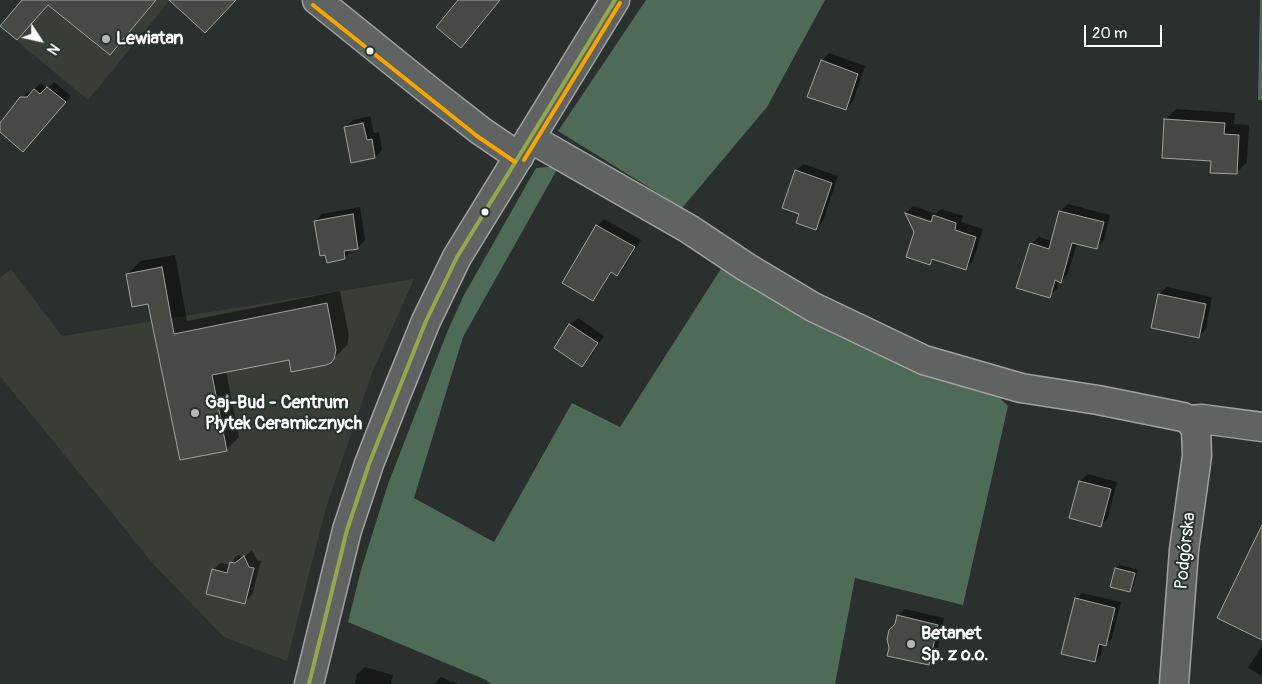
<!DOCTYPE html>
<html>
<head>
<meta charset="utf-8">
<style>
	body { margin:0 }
	#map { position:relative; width:1262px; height:684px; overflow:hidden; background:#29302d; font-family:Pangolin,sans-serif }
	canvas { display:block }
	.north { position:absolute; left:15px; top:15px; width:50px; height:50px; -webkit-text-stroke:4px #26332d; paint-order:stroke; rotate:125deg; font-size:14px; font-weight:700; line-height:20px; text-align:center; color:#fff }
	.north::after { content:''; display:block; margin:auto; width:18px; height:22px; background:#fff; clip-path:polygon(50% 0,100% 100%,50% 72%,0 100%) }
	.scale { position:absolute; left:1084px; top:25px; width:78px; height:22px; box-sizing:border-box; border:2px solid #fff; border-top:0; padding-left:6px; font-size:15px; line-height:18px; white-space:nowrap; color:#fff; -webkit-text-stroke:4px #26332d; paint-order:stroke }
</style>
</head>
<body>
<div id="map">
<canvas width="1262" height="684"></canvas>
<div class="north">N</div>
<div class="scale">20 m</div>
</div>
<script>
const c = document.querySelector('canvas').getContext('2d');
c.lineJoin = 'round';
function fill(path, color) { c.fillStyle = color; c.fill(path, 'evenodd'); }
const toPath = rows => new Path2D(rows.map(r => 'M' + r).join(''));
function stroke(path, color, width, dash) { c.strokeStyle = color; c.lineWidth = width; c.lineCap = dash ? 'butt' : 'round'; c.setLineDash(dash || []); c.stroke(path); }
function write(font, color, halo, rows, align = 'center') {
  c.font = font + ' Pangolin,sans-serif'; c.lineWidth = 4; c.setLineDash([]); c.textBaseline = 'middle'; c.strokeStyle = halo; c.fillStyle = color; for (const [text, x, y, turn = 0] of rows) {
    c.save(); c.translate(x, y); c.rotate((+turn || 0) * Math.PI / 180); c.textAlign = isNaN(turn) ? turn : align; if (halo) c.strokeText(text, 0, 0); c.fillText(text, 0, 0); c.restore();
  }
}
const built = toPath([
	[22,0,170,0,88,100,0,27],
	[11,269,62,336,414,279,372,373,325,511,287,661,224,637,155,566,0,376,0,278]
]);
const green = toPath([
	[646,0,825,0,767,107,682,208,558,131],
	[1260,0,1262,0,1262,100,1258,100],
	[559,166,463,337,414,498,494,542,572,403,620,427,724,264,996,394,1008,406,963,605,855,578,835,684,491,684,486,680,348,622,361,570,388,484,448,330,464,295,536,168]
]);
const shadow = toPath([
	[829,53,865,66,853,101,846,109,822,61],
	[54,82,71,96,29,144,0,131,0,125,21,98,28,92,33,91,41,83,47,89],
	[1176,109,1235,113,1234,124,1249,125,1247,162,1236,173,1212,159,1165,120],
	[370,116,374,133,379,132,382,150,375,157,345,127,353,120],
	[803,164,838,176,823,221,816,228,800,213,796,171],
	[1068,204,1110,215,1104,240,1097,248,1077,243,1068,274,1061,282,1059,281,1057,289,1049,296,1031,244,1039,237,1052,241,1060,212],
	[913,206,936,214,941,209,963,216,961,222,983,229,973,261,965,269,935,258,930,263,906,213],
	[918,216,937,223,936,225,918,219],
	[360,207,365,240,358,248,351,249,352,251,344,258,315,221,322,214],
	[604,219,641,240,624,268,617,275,612,272,599,293,593,300,564,282,597,226],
	[175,255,187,321,340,291,349,336,347,345,330,362,290,359,226,371,239,437,226,450,149,302,127,274,141,261],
	[1167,287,1212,297,1206,329,1198,337,1160,294],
	[578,318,604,336,590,358,582,365,570,325],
	[1088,474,1117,482,1108,518,1100,525,1080,481],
	[252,550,257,560,261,561,252,595,245,602,213,570,220,563,230,565,231,563,238,555,244,557],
	[1120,565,1138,570,1133,587,1130,591,1112,586,1116,568],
	[1082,593,1121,602,1112,638,1106,644,1103,644,1101,655,1095,661,1076,599],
	[905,609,944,618,936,656,928,664,891,648,898,616],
	[1262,646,1262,676,1248,668],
	[365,667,393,675,391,684,355,684,357,674],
	[441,677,457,684,434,684]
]);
const building = toPath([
	[22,0,156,0,110,55,48,5,17,40,0,26,22,0],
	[169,0,236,0,205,33,169,0],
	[458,0,500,0,461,48,436,27,458,0],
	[821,60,858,74,846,110,807,97,821,60],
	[47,87,66,102,23,152,0,132,0,123,20,97,27,97,34,89,40,94,47,87],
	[1164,119,1225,123,1224,134,1239,135,1237,174,1210,173,1211,161,1162,158,1164,119],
	[363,123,367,140,372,139,375,158,351,163,344,127,363,123],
	[795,170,832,183,816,230,796,223,799,214,782,208,795,170],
	[1059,211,1104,222,1097,249,1072,243,1061,283,1055,280,1050,298,1016,288,1030,243,1049,249,1059,211],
	[905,213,931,222,933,215,956,223,955,230,976,237,966,270,932,259,930,265,906,257,914,232,905,213],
	[353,214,358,249,344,251,345,259,327,263,325,255,320,256,314,221,353,214],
	[596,225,635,247,617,276,611,272,593,301,562,283,596,225],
	[162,267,174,334,327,303,336,350,334,359,331,363,326,365,291,372,289,360,212,375,227,451,180,460,148,304,132,307,126,274,162,267],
	[1158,294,1206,304,1199,338,1151,328,1158,294],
	[569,324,598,343,582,367,554,348,569,324],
	[1079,481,1111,489,1101,527,1069,518,1079,481],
	[1262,525,1262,640,1217,618,1262,525],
	[244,556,249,567,254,568,245,604,206,594,212,569,227,573,230,562,235,563,244,556],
	[1115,568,1135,573,1130,592,1110,587,1115,568],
	[1075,598,1115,608,1106,646,1099,644,1095,662,1061,654,1075,598],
	[897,615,938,625,929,665,887,656,889,648,887,639,889,630,895,624,897,615]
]);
const minor = toPath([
	[317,0,431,92,481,131,519,157],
	[530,138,689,229,746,267,813,307,924,360,1021,388,1098,400,1183,417,1189,420,1196,429,1197,456,1184,550,1174,684],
	[1189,420,1202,419,1262,427],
	[309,684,347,530,369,464,394,400,426,321,457,257,615,0]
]);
const bus1 = toPath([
	[309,684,347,530,369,464,426,321,457,257,615,0]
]);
const bus2 = toPath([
	[313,5,477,136,515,162],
	[524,160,620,3]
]);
const markers = [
	[106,39,5,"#b4b7b6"],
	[370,51,4.5,"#fff"],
	[485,212,4.5,"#fff"],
	[195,413,5,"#b4b7b6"],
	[911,644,5,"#b4b7b6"]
];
const poiNames = [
	["Lewiatan",116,39],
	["Gaj-Bud - Centrum",205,403],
	["Płytek Ceramicznych",205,424],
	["Betanet",921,634],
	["Sp. z o.o.",921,655]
];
const streetNames = [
	["Podgórska",1186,551,-84]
];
fill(built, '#383e36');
fill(green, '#4f6b57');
fill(shadow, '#0007');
fill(building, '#474944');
stroke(building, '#9fa2a0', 1);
stroke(minor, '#9fa2a0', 31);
stroke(minor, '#5f6362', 28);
stroke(bus1, '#93a74b', 4);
stroke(bus2, '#f7a600', 4);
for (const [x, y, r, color] of markers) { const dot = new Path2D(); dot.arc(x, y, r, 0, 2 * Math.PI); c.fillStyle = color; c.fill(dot); stroke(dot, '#26332d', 2); }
write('bold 18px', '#fff', '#26332d', poiNames, 'left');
write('18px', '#fff', '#26332d', streetNames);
</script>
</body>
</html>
